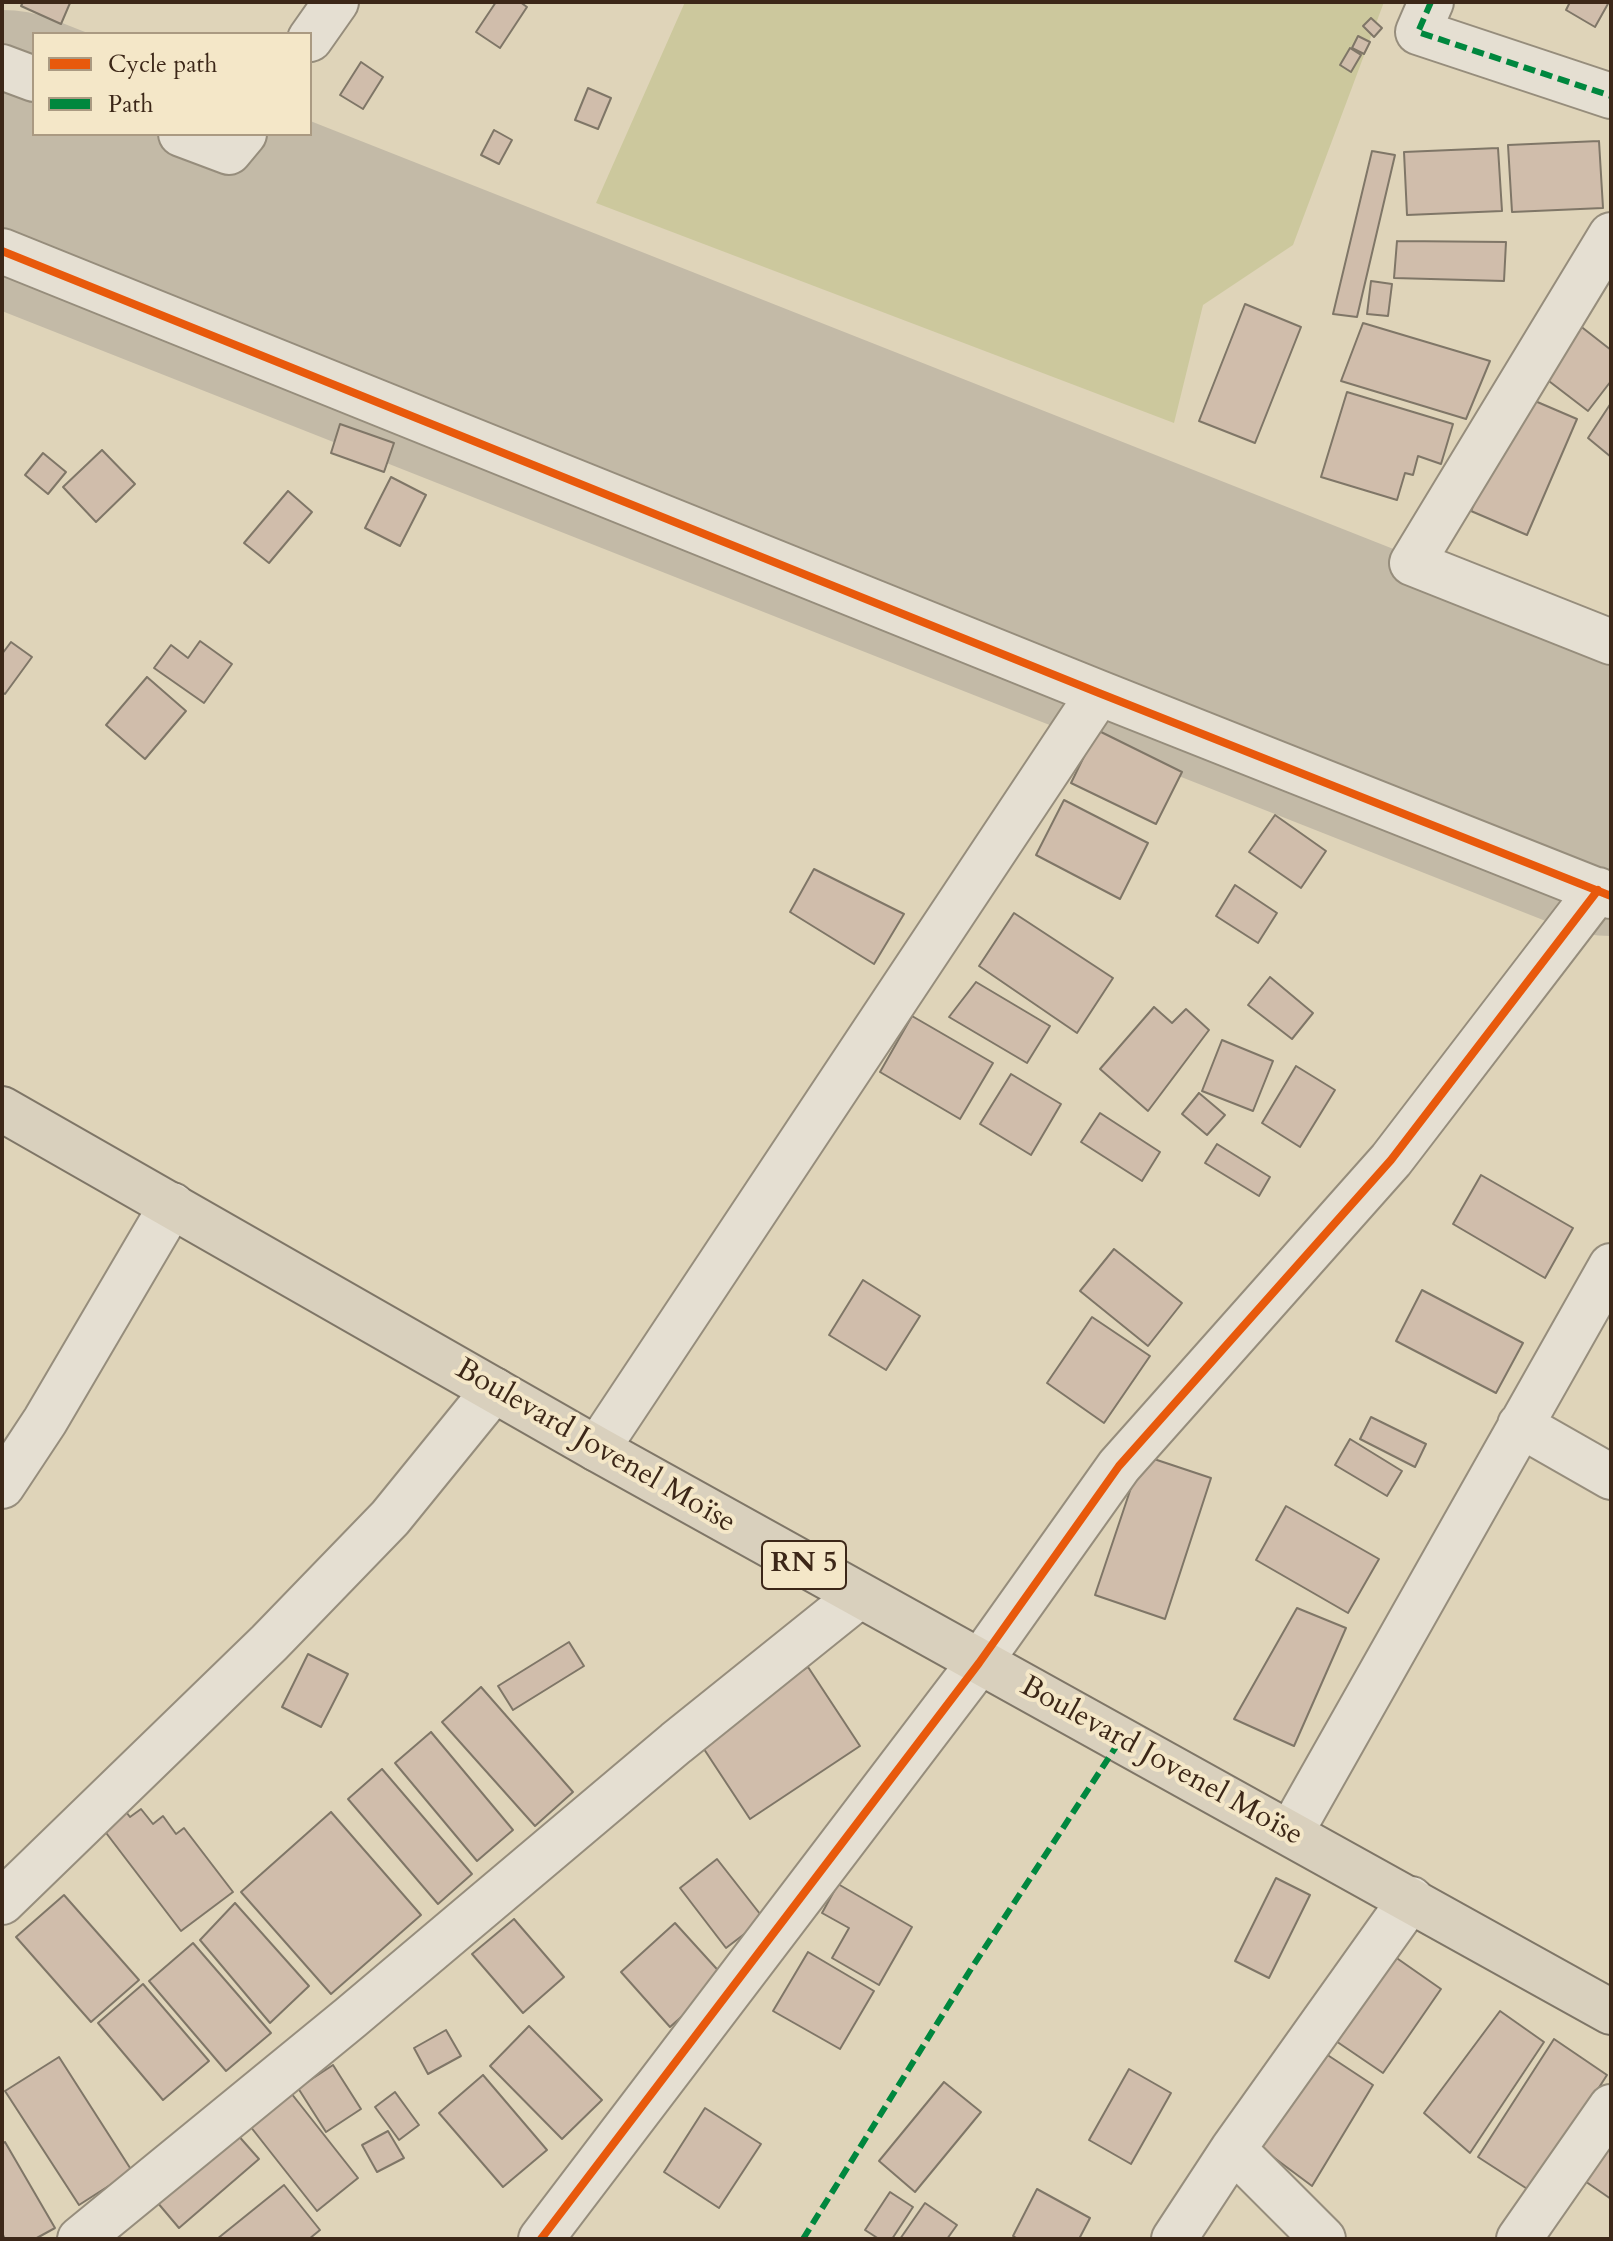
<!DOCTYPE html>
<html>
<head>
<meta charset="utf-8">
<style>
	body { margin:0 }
	#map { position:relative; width:1613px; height:2241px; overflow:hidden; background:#dfd4b9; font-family:Cardo,serif }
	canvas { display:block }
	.frame { position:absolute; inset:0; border:4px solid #3c2718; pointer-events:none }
	.legend { position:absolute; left:32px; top:32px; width:280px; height:104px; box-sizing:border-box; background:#f4e7c8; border:2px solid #aa9a82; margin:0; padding:10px 14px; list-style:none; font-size:24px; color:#3c2718 }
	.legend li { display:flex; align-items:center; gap:16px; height:40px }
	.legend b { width:40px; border:2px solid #aa9a82 }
</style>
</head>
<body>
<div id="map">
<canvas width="1613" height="2241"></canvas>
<div class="frame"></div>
<ul class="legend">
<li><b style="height:10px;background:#e8590c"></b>Cycle path</li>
<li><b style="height:10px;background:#00873e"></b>Path</li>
</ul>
</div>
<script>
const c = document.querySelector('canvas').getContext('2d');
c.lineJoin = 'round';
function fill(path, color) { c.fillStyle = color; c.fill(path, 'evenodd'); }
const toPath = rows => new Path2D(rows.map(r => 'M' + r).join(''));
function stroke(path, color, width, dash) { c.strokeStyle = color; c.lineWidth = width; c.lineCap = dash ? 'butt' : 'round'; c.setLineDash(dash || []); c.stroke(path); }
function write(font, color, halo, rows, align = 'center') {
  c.font = font + ' Cardo,serif'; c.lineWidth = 8; c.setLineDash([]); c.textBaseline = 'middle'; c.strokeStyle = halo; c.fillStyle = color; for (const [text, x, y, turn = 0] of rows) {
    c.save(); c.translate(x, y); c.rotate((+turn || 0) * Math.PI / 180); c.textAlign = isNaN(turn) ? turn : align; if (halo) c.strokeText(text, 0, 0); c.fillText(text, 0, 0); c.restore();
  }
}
const green = toPath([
	[685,2,1384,2,1293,245,1203,305,1174,423,596,203]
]);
const runway = toPath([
	[2,155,1611,791]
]);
const building = toPath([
	[23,2,68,2,70,3,61,24,21,6,23,2],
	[496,2,520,2,527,7,500,48,476,32,496,2],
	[1570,2,1609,2,1595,27,1566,10,1570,2],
	[1371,18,1382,28,1374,37,1363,26,1371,18],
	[1358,36,1370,42,1364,54,1352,48,1358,36],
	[1350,48,1361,55,1351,72,1340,65,1350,48],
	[361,62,383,77,363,109,340,95,361,62],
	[588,88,611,98,598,129,575,120,588,88],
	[494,130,512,140,499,164,481,155,494,130],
	[1599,141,1603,208,1512,212,1508,145,1599,141],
	[1498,148,1502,211,1407,215,1404,152,1498,148],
	[1372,151,1395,155,1357,317,1333,314,1372,151],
	[1397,241,1506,242,1504,281,1394,278,1397,241],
	[1371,281,1392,284,1388,316,1367,314,1371,281],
	[1245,304,1301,327,1255,443,1199,421,1245,304],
	[1363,323,1490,361,1466,419,1341,381,1363,323],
	[1579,325,1611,350,1611,381,1588,411,1541,375,1579,325],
	[1347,392,1453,424,1441,464,1418,456,1413,475,1405,473,1397,500,1321,477,1347,392],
	[1521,395,1577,419,1527,535,1471,511,1521,395],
	[1611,403,1611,457,1588,438,1611,403],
	[340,424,394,443,384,472,331,453,340,424],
	[102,450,135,484,96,522,63,487,102,450],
	[43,453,66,472,48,494,25,475,43,453],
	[391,477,426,495,400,546,365,528,391,477],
	[288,491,312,512,269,563,244,543,288,491],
	[200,641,232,664,204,703,154,668,171,645,188,658,200,641],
	[11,642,32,657,5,694,2,692,2,654,11,642],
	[147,677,186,711,145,759,106,725,147,677],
	[1097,730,1182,772,1156,824,1071,783,1097,730],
	[1064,800,1148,843,1120,899,1036,855,1064,800],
	[1275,815,1326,851,1301,888,1249,852,1275,815],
	[814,869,904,914,874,964,790,912,814,869],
	[1235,885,1277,913,1258,943,1216,916,1235,885],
	[1014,913,1113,978,1077,1033,979,966,1014,913],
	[1270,977,1313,1013,1292,1039,1248,1005,1270,977],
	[976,982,1050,1026,1027,1063,949,1017,976,982],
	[1154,1007,1172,1023,1186,1009,1209,1030,1148,1111,1100,1069,1154,1007],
	[912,1016,993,1063,960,1119,880,1072,912,1016],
	[1222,1040,1273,1061,1253,1111,1202,1091,1222,1040],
	[1296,1066,1335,1090,1300,1147,1262,1123,1296,1066],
	[1011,1074,1061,1104,1031,1155,980,1124,1011,1074],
	[1199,1093,1225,1115,1207,1135,1182,1114,1199,1093],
	[1100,1113,1160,1152,1142,1181,1081,1142,1100,1113],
	[1217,1144,1270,1177,1259,1196,1205,1163,1217,1144],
	[1481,1175,1573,1228,1545,1278,1453,1224,1481,1175],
	[1114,1249,1182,1303,1148,1346,1080,1291,1114,1249],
	[863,1280,920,1316,886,1370,829,1335,863,1280],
	[1422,1290,1523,1343,1496,1393,1396,1341,1422,1290],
	[1092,1317,1150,1356,1104,1423,1047,1383,1092,1317],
	[1371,1417,1426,1444,1415,1467,1360,1439,1371,1417],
	[1350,1439,1402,1471,1387,1496,1335,1465,1350,1439],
	[1142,1455,1211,1478,1165,1619,1095,1595,1142,1455],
	[1286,1506,1379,1559,1348,1613,1256,1560,1286,1506],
	[1297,1608,1346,1628,1294,1746,1234,1719,1297,1608],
	[569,1642,584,1666,513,1710,498,1686,569,1642],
	[308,1654,348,1674,321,1727,282,1707,308,1654],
	[808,1667,860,1746,750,1819,698,1740,808,1667],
	[481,1687,573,1792,535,1826,442,1722,481,1687],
	[431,1732,513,1830,477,1861,395,1763,431,1732],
	[382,1769,472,1874,438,1904,348,1799,382,1769],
	[120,1804,130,1817,141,1809,153,1824,163,1816,176,1834,184,1828,233,1892,181,1931,97,1821,120,1804],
	[331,1812,421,1915,331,1994,241,1892,331,1812],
	[717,1859,764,1919,726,1948,680,1888,717,1859],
	[1276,1878,1310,1895,1269,1978,1235,1961,1276,1878],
	[838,1884,912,1927,879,1985,832,1958,849,1928,822,1913,838,1884],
	[64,1895,139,1980,91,2022,16,1937,64,1895],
	[235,1903,309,1986,270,2023,200,1940,235,1903],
	[514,1919,564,1977,523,2013,472,1954,514,1919],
	[675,1923,725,1978,670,2027,621,1972,675,1923],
	[193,1943,271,2033,226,2071,149,1981,193,1943],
	[808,1952,874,1991,840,2049,773,2011,808,1952],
	[1388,1952,1441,1989,1383,2073,1330,2037,1388,1952],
	[143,1984,209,2061,163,2100,98,2023,143,1984],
	[1500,2011,1544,2042,1470,2153,1424,2113,1500,2011],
	[529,2026,602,2100,562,2139,490,2066,529,2026],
	[446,2030,461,2056,428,2074,414,2048,446,2030],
	[1554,2039,1607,2075,1532,2192,1478,2157,1554,2039],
	[1326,2054,1373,2085,1312,2186,1257,2145,1326,2054],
	[59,2057,132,2171,79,2205,5,2091,59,2057],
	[333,2065,361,2109,326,2132,298,2088,333,2065],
	[1129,2069,1171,2093,1131,2164,1089,2140,1129,2069],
	[483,2075,547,2150,503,2187,439,2113,483,2075],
	[944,2082,981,2112,915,2192,879,2161,944,2082],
	[395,2092,419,2125,399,2140,375,2107,395,2092],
	[291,2093,358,2178,317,2211,250,2126,291,2093],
	[705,2108,761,2144,719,2208,664,2172,705,2108],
	[1611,2130,1611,2199,1579,2177,1611,2130],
	[388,2131,404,2158,377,2172,362,2145,388,2131],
	[236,2133,259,2159,179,2228,157,2202,236,2133],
	[5,2142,55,2228,35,2239,5,2239,2,2233,2,2144,5,2142],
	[284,2185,320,2230,309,2239,217,2239,284,2185],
	[1037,2189,1090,2218,1079,2239,1018,2239,1013,2236,1037,2189],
	[890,2192,913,2207,892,2239,879,2239,865,2230,890,2192],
	[925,2203,957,2225,947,2239,900,2239,925,2203]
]);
const minor = toPath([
	[1431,2,1418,32,1611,96],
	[310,39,336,2],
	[2,67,34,79],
	[181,134,229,152,244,134],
	[1611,235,1412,563,1611,642],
	[2,251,1099,693,1611,896],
	[1520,1425,1611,1477],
	[597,1449,1099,693],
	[2,1486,45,1421,172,1205],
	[1291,1832,1611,1266],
	[2,1902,269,1643,390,1518,494,1390],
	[1233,2149,1323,2239],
	[80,2239,350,2018,676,1743,859,1596],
	[541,2239,979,1663,1119,1466,1391,1160,1598,890],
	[1174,2239,1233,2149,1411,1899],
	[1519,2239,1611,2107]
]);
const major = toPath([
	[2,1109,597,1449,1611,2012]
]);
const quiet = toPath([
	[1431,2,1418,32,1611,96],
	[803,2239,971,1969,1121,1739]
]);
const cycleway = toPath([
	[2,251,1099,693,1611,896],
	[541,2239,979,1663,1119,1466,1391,1160,1598,890]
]);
const shields = [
	[804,1565,84]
];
const shieldNames = [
	["RN 5",804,1565]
];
const streetNames = [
	["Boulevard Jovenel Moïse",595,1447,30],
	["Boulevard Jovenel Moïse",1161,1762,29]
];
fill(green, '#ccc89d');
stroke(runway, '#c3baa7', 290);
fill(building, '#d0bdab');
stroke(building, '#7f7667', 2);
stroke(minor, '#968d7c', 48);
stroke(major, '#7f7667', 48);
stroke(minor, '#e5dfd2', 44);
stroke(major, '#d9d0bd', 44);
stroke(quiet, '#00873e', 6, [12, 6]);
stroke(cycleway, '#e8590c', 8);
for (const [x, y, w] of shields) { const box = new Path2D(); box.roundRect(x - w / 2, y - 24, w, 48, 6); c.fillStyle = '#f4e7c8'; c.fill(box); stroke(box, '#3c2718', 2); }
write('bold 28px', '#3c2718', null, shieldNames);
write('30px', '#3c2718', '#f4e7c8', streetNames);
</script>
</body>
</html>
